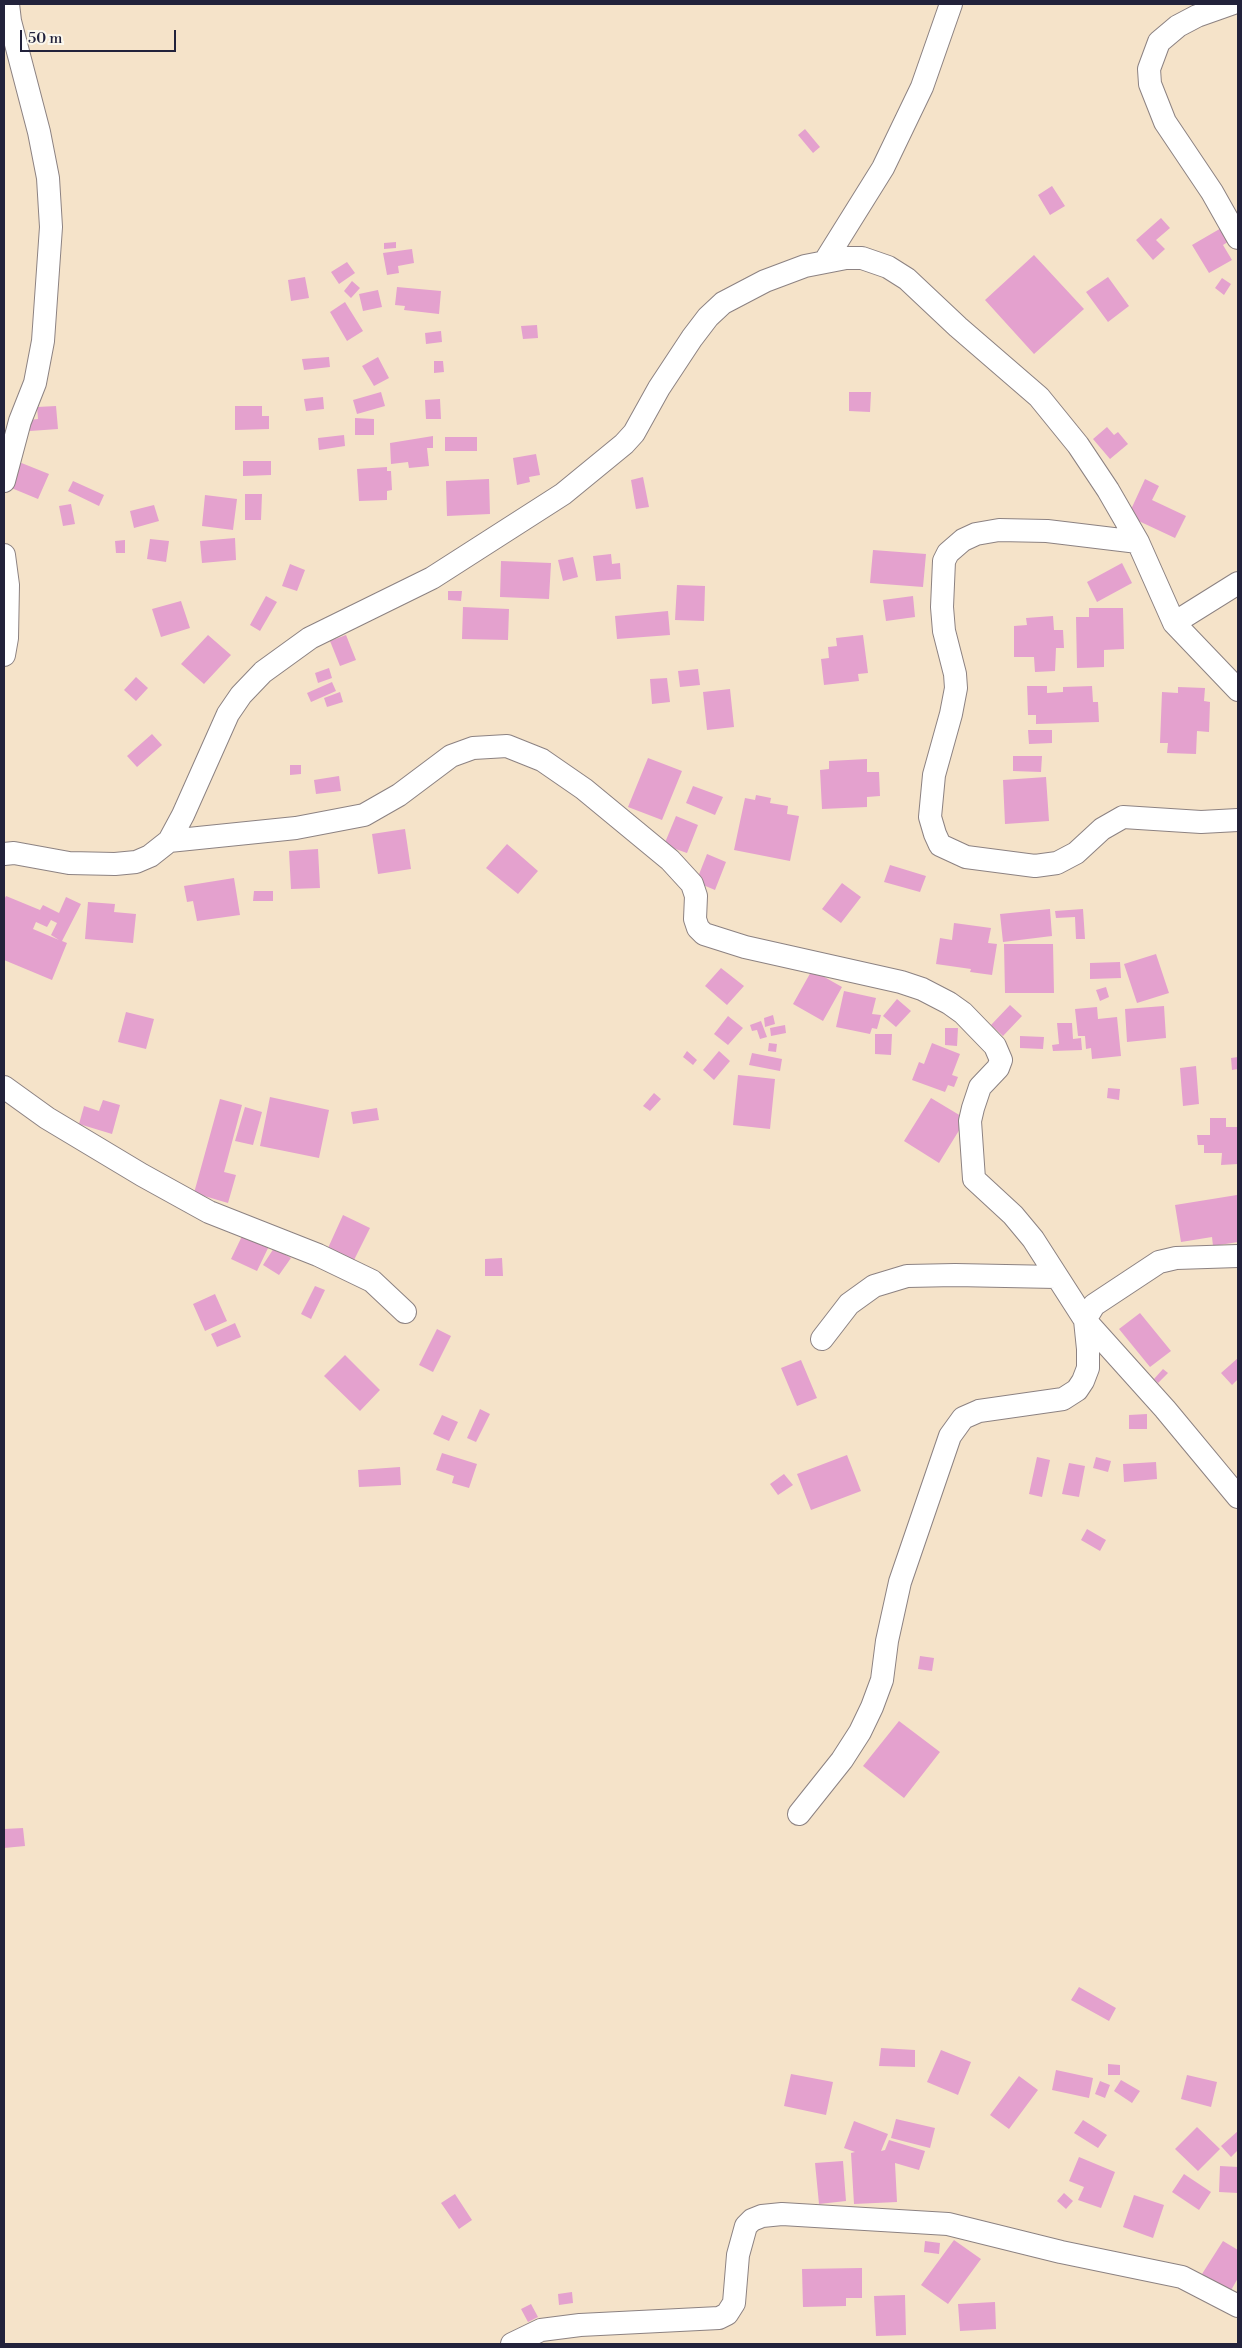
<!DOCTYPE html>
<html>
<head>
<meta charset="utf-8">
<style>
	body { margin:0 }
	#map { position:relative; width:1242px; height:2348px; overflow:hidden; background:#f5e3c9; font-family:"Libre Bodoni",serif }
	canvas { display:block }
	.frame { position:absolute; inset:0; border:5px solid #22223b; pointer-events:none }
	.scale { position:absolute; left:20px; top:30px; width:156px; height:22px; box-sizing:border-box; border:2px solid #22223b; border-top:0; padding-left:6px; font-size:15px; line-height:18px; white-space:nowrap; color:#22223b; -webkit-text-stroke:4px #fbf7ec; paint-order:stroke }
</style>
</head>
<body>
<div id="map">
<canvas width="1242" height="2348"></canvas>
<div class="frame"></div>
<div class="scale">50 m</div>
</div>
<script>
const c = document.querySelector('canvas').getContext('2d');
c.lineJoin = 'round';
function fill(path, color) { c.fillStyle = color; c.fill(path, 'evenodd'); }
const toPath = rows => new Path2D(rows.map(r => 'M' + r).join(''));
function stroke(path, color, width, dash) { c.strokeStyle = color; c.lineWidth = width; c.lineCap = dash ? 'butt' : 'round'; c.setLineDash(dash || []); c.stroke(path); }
const building = toPath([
	[805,129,820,147,813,153,798,135],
	[1052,186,1065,206,1050,215,1038,195],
	[1161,218,1170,228,1156,240,1165,249,1153,260,1136,240],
	[1223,227,1231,240,1223,245,1232,260,1209,273,1192,245],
	[396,242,396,248,384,249,384,243],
	[412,249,414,263,398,266,399,273,387,275,383,253],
	[1034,255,1084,309,1034,354,985,300],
	[347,262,355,273,339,284,331,272],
	[305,277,309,298,291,301,288,280],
	[1108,277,1129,306,1108,322,1086,292],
	[1222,278,1231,284,1224,295,1215,288],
	[352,281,360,288,351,298,344,291],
	[397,287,441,291,439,314,404,310,405,306,395,305],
	[378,290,382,307,363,311,359,294],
	[345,302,363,331,347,341,330,312],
	[537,325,538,338,523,339,521,326],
	[441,331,442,342,426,344,425,333],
	[329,357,330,367,304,370,302,359],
	[378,357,389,378,374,386,362,366],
	[434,361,443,361,444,372,434,373],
	[381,392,385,406,357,414,353,400],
	[849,392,871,392,870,412,849,411],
	[323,397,324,409,306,411,304,399],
	[440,399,441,419,426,419,425,400],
	[56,406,58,429,30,431,29,420,38,419,37,407],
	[235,406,262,406,262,416,269,416,269,429,235,430],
	[355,418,374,419,374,435,355,435],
	[1107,427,1114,435,1118,432,1128,444,1110,459,1093,439],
	[344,435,345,446,319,450,318,438],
	[433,436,433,448,427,448,429,466,409,468,408,462,391,464,390,443],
	[445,437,477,437,477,451,445,451],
	[536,454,540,475,529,477,530,482,517,485,513,458],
	[243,461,271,461,271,475,243,476],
	[19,462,49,474,38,499,9,487],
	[387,467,387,471,391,471,392,490,387,491,387,500,359,501,357,469],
	[643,477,649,507,636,509,631,480],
	[489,479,490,514,447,516,446,481],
	[1145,479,1159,486,1152,500,1186,516,1175,538,1128,516],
	[73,481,104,495,99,506,68,491],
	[245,494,262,494,261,520,245,520],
	[205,495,237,499,233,530,202,526],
	[71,504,75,524,63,526,59,506],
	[154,505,159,521,134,528,130,511],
	[235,538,236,560,202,563,200,541],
	[150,539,169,541,166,562,147,559],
	[125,540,125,553,116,553,115,541],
	[873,550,926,554,923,587,870,583],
	[611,554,612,564,620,563,621,579,596,581,593,556],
	[573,557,578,577,563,581,558,560],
	[501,561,551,563,549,599,500,597],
	[1122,563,1132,583,1097,602,1087,582],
	[290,564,305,570,297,591,282,586],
	[677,585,705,586,704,621,675,620],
	[448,591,462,591,461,601,448,600],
	[266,596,277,602,260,631,250,625],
	[913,596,915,617,886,621,883,600],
	[181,601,190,628,161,637,152,609],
	[463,607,509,609,508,640,462,639],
	[1089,608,1123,608,1124,649,1104,650,1104,667,1077,668,1076,617,1089,617],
	[668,611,670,635,617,639,615,616],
	[1053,616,1054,630,1063,630,1064,648,1056,648,1055,671,1035,672,1034,657,1014,657,1014,626,1027,625,1026,618],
	[208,635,231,655,204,684,181,664],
	[346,635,356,660,340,666,330,641],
	[863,635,868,673,858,674,859,681,824,685,821,659,829,658,828,647,837,646,836,638],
	[329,668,332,678,318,683,315,673],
	[698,669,700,685,680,687,678,671],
	[136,677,148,688,136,701,124,690],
	[667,678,670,702,652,704,650,679],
	[332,682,336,691,311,702,307,693],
	[1027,686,1047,686,1047,693,1063,692,1063,687,1092,686,1093,702,1098,702,1099,722,1036,724,1036,715,1028,715],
	[1178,687,1205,688,1204,701,1210,702,1209,732,1197,731,1196,754,1167,753,1168,743,1160,743,1162,692,1178,693],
	[730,689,734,727,707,730,703,692],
	[340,692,343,702,327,707,324,698],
	[1028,730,1052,730,1052,743,1029,744],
	[152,734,162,745,137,767,127,756],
	[1013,756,1042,756,1041,772,1013,771],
	[648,758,682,771,662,820,628,807],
	[867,759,867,772,879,772,880,796,867,797,867,807,822,809,820,770,829,769,829,761],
	[290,765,301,765,301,774,290,775],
	[339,776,341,791,316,794,314,780],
	[1046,777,1049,821,1005,824,1003,780],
	[693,786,723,797,715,815,686,803],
	[756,795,771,798,770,803,788,806,787,814,799,816,790,861,734,850,745,798,755,800],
	[676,816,698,825,687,853,664,845],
	[405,829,411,869,378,874,372,834],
	[507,844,538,871,518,894,486,868],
	[318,849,320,888,291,889,289,851],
	[707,854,726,862,715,890,696,882],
	[890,865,926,876,920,892,884,882],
	[234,878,240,915,197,921,193,901,187,902,184,886],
	[842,883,861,897,841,923,822,909],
	[254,891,273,891,273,901,253,901],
	[6,896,40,910,43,905,59,913,66,897,81,904,62,941,67,943,52,980,4,960,4,900],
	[51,920,57,923,51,935,59,940,33,929,36,922,47,927],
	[88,902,115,904,114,912,136,914,133,943,85,939],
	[1050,909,1052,936,1003,942,1000,914],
	[1083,909,1085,939,1076,939,1075,917,1056,918,1055,911],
	[954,923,991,928,988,943,997,944,992,975,970,972,971,969,936,964,940,938,952,940],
	[1004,944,1053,944,1054,993,1005,993],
	[1156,954,1169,993,1137,1003,1124,964],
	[1120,962,1121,978,1090,979,1090,963],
	[721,968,744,986,727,1005,705,986],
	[812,970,842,987,823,1021,793,1004],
	[1106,987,1109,997,1100,1001,1096,990],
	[844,991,876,998,872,1014,881,1015,877,1029,872,1028,870,1034,836,1027],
	[897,999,911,1011,896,1027,883,1016],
	[1010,1005,1022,1016,1003,1036,991,1025],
	[1164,1006,1166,1038,1127,1042,1125,1009],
	[1097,1007,1098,1019,1117,1017,1121,1056,1092,1059,1091,1048,1086,1049,1085,1036,1078,1036,1075,1009],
	[126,1012,154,1019,146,1049,118,1042],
	[773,1015,775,1024,765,1027,764,1018],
	[728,1016,743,1028,728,1045,714,1034],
	[761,1021,767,1037,760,1039,757,1030,752,1031,750,1025],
	[1057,1023,1072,1023,1073,1039,1081,1038,1082,1050,1053,1051,1052,1045,1059,1044],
	[785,1025,786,1033,771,1036,770,1028],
	[945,1028,958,1028,957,1046,945,1045],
	[875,1034,892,1034,891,1055,875,1054],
	[1020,1036,1044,1037,1043,1049,1020,1048],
	[769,1043,777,1044,776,1052,768,1051],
	[932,1043,960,1054,952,1075,958,1077,954,1087,948,1085,945,1092,912,1080,919,1062,924,1064],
	[687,1051,697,1060,693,1065,683,1057],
	[719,1051,730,1061,714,1080,703,1070],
	[752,1053,782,1059,780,1071,749,1065],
	[1238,1057,1238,1069,1232,1070,1231,1058],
	[1196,1066,1199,1104,1183,1106,1180,1068],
	[738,1075,775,1079,770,1129,733,1125],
	[1108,1088,1120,1089,1119,1100,1107,1098],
	[654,1093,661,1099,650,1111,643,1106],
	[270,1097,329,1110,319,1158,260,1146],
	[931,1098,966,1119,939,1163,904,1141],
	[220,1099,242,1105,224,1172,236,1175,228,1203,194,1193],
	[103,1100,120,1105,112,1134,79,1124,84,1106,99,1111],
	[245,1107,262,1112,253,1145,235,1141],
	[377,1108,379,1120,353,1124,351,1112],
	[1210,1118,1226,1118,1226,1127,1238,1127,1238,1164,1221,1165,1222,1153,1204,1153,1204,1145,1198,1145,1197,1135,1210,1135],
	[1237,1195,1238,1242,1213,1246,1212,1237,1181,1242,1175,1205],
	[343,1215,370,1228,354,1260,328,1248],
	[244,1232,270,1244,257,1271,231,1259],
	[274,1248,291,1258,279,1275,263,1265],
	[502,1258,503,1276,485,1276,485,1259],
	[315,1286,325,1290,311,1319,301,1314],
	[215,1294,227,1321,205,1331,193,1304],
	[1140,1313,1171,1351,1150,1367,1119,1329],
	[235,1323,241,1337,217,1347,211,1334],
	[437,1329,451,1336,433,1372,419,1365],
	[345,1355,380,1390,360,1411,324,1376],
	[1238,1358,1238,1379,1232,1385,1221,1373],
	[801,1360,817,1398,797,1406,781,1368],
	[1163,1369,1168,1373,1158,1383,1154,1379],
	[480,1409,490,1414,476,1442,467,1438],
	[1147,1414,1147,1429,1129,1429,1129,1415],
	[442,1415,458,1422,449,1441,433,1434],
	[442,1453,477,1464,469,1488,452,1483,454,1476,436,1470],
	[847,1455,861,1491,811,1510,797,1474],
	[1037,1457,1050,1460,1042,1497,1029,1494],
	[1096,1457,1111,1461,1108,1472,1093,1468],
	[1156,1462,1157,1479,1124,1482,1123,1464],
	[1069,1463,1085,1466,1079,1497,1062,1494],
	[400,1467,401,1485,359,1487,358,1470],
	[784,1474,793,1485,778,1495,770,1484],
	[1087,1529,1106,1540,1100,1551,1081,1540],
	[920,1656,934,1658,932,1671,918,1669],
	[899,1721,940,1752,904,1798,863,1766],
	[23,1828,25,1846,4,1848,4,1829],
	[1079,1987,1116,2008,1109,2021,1071,2000],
	[881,2048,915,2050,915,2067,879,2066],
	[941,2050,971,2062,958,2095,927,2082],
	[1108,2064,1120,2065,1120,2075,1108,2075],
	[1056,2070,1093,2078,1089,2098,1052,2090],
	[791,2074,833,2082,826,2115,784,2106],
	[1187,2075,1217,2082,1211,2107,1181,2099],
	[1019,2076,1038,2090,1009,2129,990,2115],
	[1121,2080,1140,2091,1132,2103,1114,2091],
	[1100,2081,1110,2085,1105,2098,1095,2094],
	[896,2119,935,2128,930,2148,891,2138],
	[1083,2120,1107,2135,1098,2148,1074,2133],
	[854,2121,888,2134,881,2151,885,2150,889,2140,925,2151,919,2170,895,2163,897,2202,854,2204,851,2153,855,2152,844,2148],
	[1197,2127,1220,2149,1198,2171,1175,2149],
	[1238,2131,1238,2150,1231,2157,1221,2146],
	[1079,2157,1115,2172,1101,2208,1078,2200,1084,2187,1069,2181],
	[843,2161,846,2201,819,2204,815,2163],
	[1220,2166,1238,2167,1238,2193,1219,2192],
	[1184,2174,1211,2192,1199,2210,1172,2192],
	[1064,2193,1073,2201,1066,2209,1057,2201],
	[455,2194,472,2220,459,2229,441,2203],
	[1134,2195,1164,2205,1153,2238,1123,2227],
	[954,2240,981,2259,948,2304,921,2285],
	[925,2241,940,2243,939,2254,924,2252],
	[1223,2241,1238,2250,1238,2278,1230,2292,1202,2274],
	[862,2268,862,2298,846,2298,846,2306,803,2307,802,2269],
	[572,2292,573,2303,559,2305,558,2294],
	[905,2295,906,2335,876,2336,874,2296],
	[995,2302,996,2329,960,2331,958,2304],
	[531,2304,538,2317,528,2322,521,2309]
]);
const street = toPath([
	[1231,4,1197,16,1178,26,1159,42,1149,69,1150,84,1165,122,1212,192,1238,238],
	[825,261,883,168,922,87,951,4],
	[4,481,20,421,35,383,43,341,51,227,48,178,39,132,10,21,8,4],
	[1138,542,1047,531,999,530,976,534,963,540,948,553,944,561,942,607,944,631,955,674,956,688,951,714,934,775,930,817,935,834,940,845,966,857,1035,866,1057,863,1076,853,1102,829,1123,817,1201,822,1238,820],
	[4,555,8,585,7,638,4,655],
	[1174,623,1238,583],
	[169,841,296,828,364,815,399,795,451,756,473,748,507,746,542,760,584,789,670,860,692,884,696,896,695,919,698,928,704,934,745,947,901,982,922,989,949,1003,963,1013,995,1046,1001,1060,998,1068,980,1087,973,1108,970,1121,974,1179,1013,1215,1033,1239,1085,1320,1165,1409,1238,1497],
	[4,854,14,853,69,863,115,864,136,862,150,856,169,841,183,815,228,714,241,695,263,672,310,638,432,578,563,494,624,444,634,433,659,388,692,338,708,317,723,303,765,281,805,266,846,258,862,258,888,267,907,279,958,327,1039,397,1078,445,1108,490,1138,542,1174,623,1238,690],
	[4,1087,47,1118,142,1175,209,1212,318,1255,372,1281,405,1312],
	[822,1339,849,1304,874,1286,907,1276,955,1275,1056,1277],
	[799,1814,842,1760,860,1732,872,1707,882,1680,887,1641,900,1582,950,1436,963,1418,979,1411,1063,1399,1077,1390,1083,1381,1088,1368,1088,1349,1085,1320,1094,1305,1159,1262,1176,1258,1238,1256],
	[512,2344,541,2330,580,2325,719,2318,727,2314,734,2303,738,2255,746,2226,752,2220,762,2216,782,2214,948,2224,1061,2252,1182,2277,1238,2306]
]);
fill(building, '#e4a1ce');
stroke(street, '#8c8282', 24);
stroke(street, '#fff', 22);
</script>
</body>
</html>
